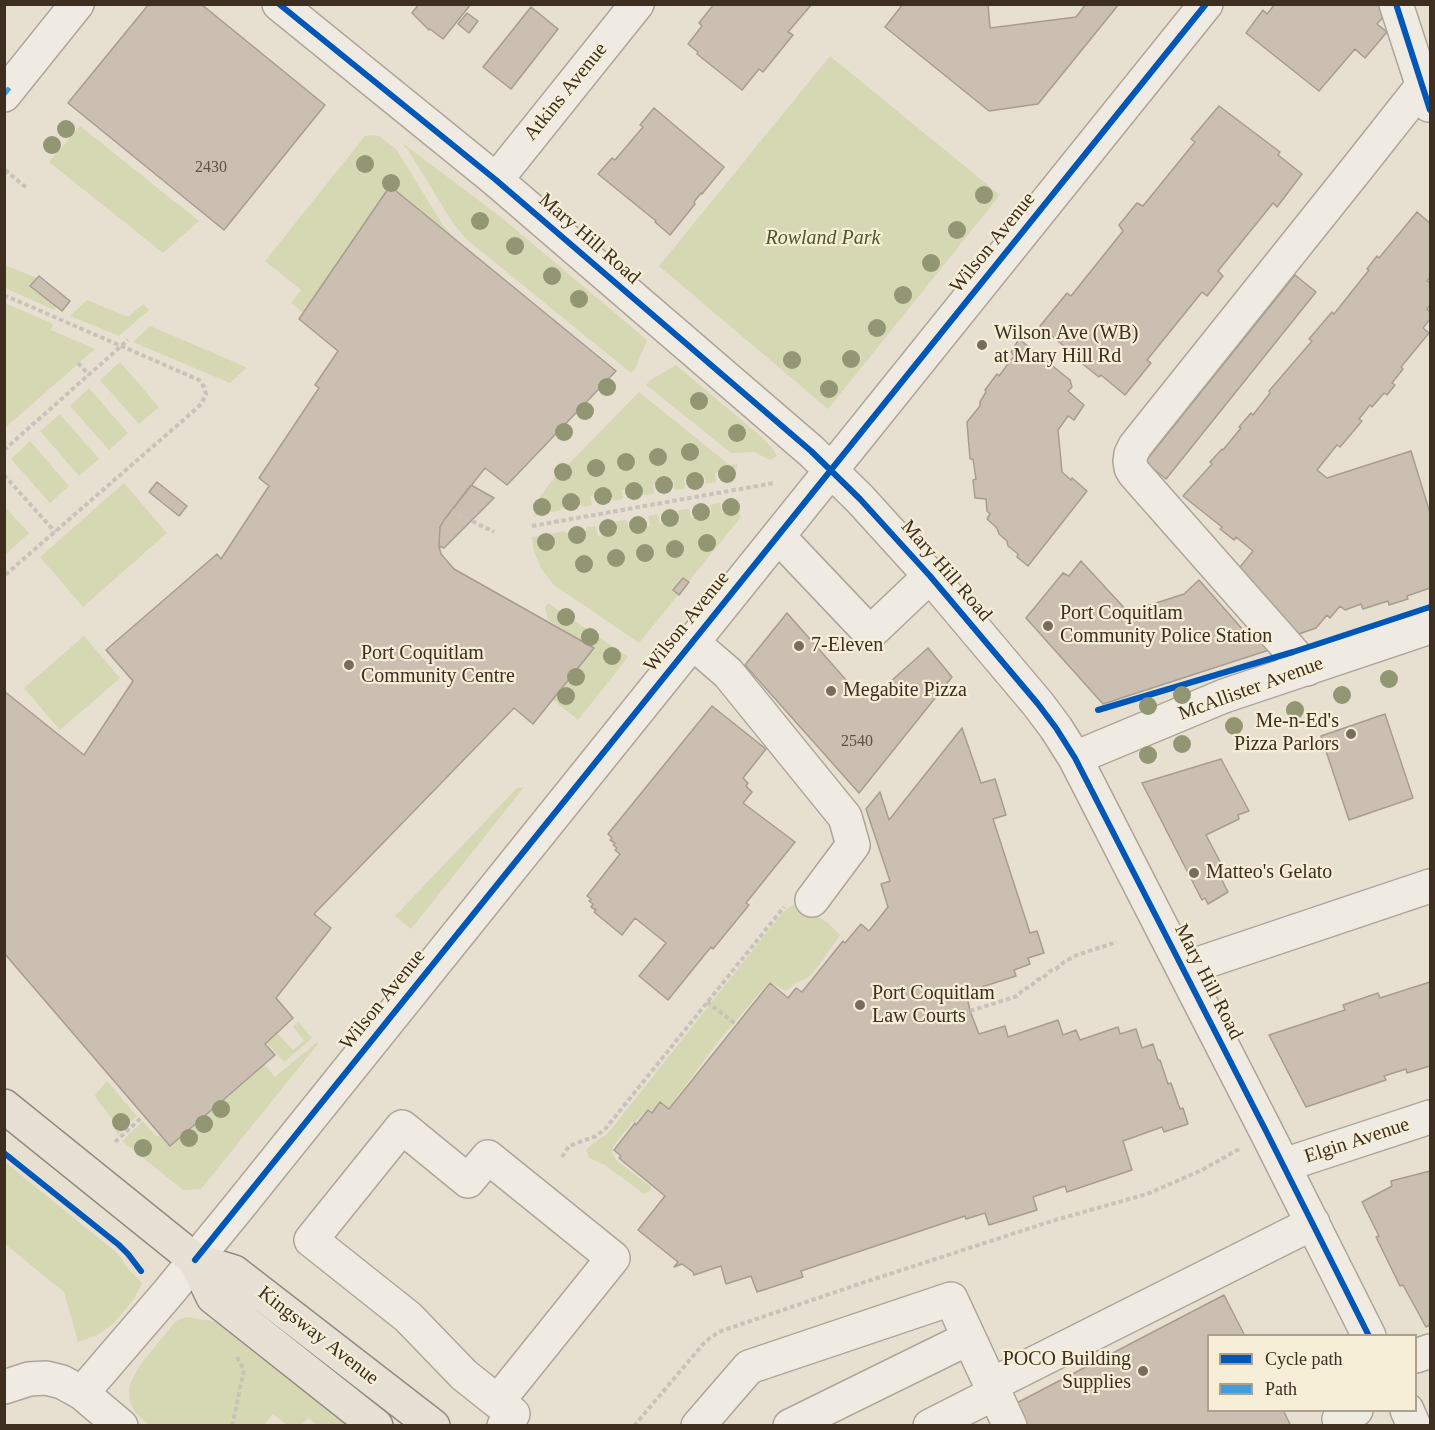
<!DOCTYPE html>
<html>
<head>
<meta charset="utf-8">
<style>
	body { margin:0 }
	#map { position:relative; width:1435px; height:1430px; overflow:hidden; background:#e7e0d1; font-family:"Times New Roman",serif }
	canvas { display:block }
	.frame { position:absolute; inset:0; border:6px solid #3d2e20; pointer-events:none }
	.legend { position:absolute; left:1207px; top:1334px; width:210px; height:78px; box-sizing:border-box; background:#f7eed8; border:2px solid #ada18e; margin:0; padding:8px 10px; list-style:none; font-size:18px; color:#3d2e20 }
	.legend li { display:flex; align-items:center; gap:12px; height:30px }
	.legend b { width:30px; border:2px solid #ada18e }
</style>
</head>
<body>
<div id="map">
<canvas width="1435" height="1430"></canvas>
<div class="frame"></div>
<ul class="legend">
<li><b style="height:8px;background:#0057b8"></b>Cycle path</li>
<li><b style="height:8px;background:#3f9de0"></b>Path</li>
</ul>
</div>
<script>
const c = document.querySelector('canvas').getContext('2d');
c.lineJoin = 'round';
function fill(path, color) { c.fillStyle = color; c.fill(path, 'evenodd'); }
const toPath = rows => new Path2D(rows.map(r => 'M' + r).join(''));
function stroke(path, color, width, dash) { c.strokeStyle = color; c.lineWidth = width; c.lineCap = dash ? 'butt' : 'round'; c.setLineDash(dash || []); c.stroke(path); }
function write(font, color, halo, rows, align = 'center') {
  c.font = font + ' "Times New Roman",serif'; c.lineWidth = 4.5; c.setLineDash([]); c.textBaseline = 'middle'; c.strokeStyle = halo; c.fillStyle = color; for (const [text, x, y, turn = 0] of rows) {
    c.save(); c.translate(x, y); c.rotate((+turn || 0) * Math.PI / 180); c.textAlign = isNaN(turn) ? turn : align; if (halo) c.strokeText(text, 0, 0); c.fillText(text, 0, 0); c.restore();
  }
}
const green = toPath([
	[830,56,1000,195,828,409,659,266],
	[80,126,199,221,163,253,49,162],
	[370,135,379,136,396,149,443,225,454,238,390,186,303,313,291,303,301,290,265,261,365,136],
	[401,142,502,218,647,340,635,369,631,373,466,239,451,220,408,150],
	[5,265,37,278,31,286,57,307,54,310,5,288],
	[87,300,128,317,143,304,149,310,119,336,70,316],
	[5,303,53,324,51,330,95,349,5,428],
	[150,326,246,367,246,368,230,383,133,342],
	[120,362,159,407,139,424,100,380],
	[676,365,763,438,773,449,777,456,770,460,754,452,731,453,646,385,649,381],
	[89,388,128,433,109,450,70,406],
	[639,392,727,463,731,465,737,464,737,468,715,473,716,482,706,484,704,475,684,478,685,488,675,490,673,480,653,484,654,494,644,495,642,486,622,490,623,499,613,501,611,492,590,496,592,505,582,507,582,505,561,508,561,510,534,516,539,498,549,484],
	[60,414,99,459,79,476,40,431],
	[30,441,69,486,50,503,11,459],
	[124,483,167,533,83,607,40,557],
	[720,503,722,513,739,510,740,511,739,515,741,517,639,643,554,585,542,570,534,552,532,537,565,531,566,533,586,530,586,527,596,526,598,536,618,532,616,521,627,520,629,530,650,526,648,516,658,514,660,524,680,520,678,510,689,509,691,518,712,514,710,505],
	[4,506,29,533,5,555,4,555],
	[548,603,628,657,578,720,552,699,593,648,548,620,545,607],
	[84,636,120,678,60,730,24,688],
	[524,787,411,929,395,916,517,788],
	[796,903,828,923,840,935,820,964,809,977,796,983,786,991,769,982,716,1044,669,1108,660,1102,652,1111,647,1110,635,1122,632,1122,613,1147,612,1153,617,1161,651,1187,650,1191,644,1194,605,1165,589,1158,586,1150,592,1144,606,1135,616,1123,784,911],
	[298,1021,312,1038,284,1062,266,1042,277,1033,293,1050,304,1041,293,1026],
	[317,1042,318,1044,201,1189,183,1190,122,1141,143,1121,157,1137,159,1135,170,1146,264,1064,275,1077],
	[107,1081,137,1116,117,1135,114,1121,98,1101,95,1095],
	[5,1162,117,1253,130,1271,142,1283,134,1299,113,1324,98,1335,78,1342,64,1292,5,1244],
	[186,1317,226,1323,356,1425,317,1425,308,1418,301,1425,287,1425,273,1414,264,1425,149,1425,136,1413,130,1402,129,1389,131,1382,140,1365,176,1321]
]);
const building = toPath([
	[149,4,201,4,325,105,224,230,68,103,149,4],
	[419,4,471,4,443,39,430,29,429,30,412,13,419,4],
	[714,4,812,4,788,32,793,35,763,72,759,69,742,90,697,54,698,52,688,44,702,26,699,23,714,4],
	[903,4,988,4,990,28,1076,17,1086,4,1119,4,1038,104,989,111,885,27,903,4],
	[1275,4,1379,4,1383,17,1377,24,1387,32,1365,58,1355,49,1319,91,1246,33,1263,10,1267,14,1275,4],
	[531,7,558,29,511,89,483,67,531,7],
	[467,13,478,21,469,33,458,24,467,13],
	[1219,106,1280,152,1278,155,1302,174,1277,207,1273,203,1218,271,1223,276,1207,296,1202,292,1147,360,1151,363,1125,395,1101,375,1099,377,1064,349,1065,347,1040,326,1067,293,1071,296,1123,231,1119,225,1137,203,1143,206,1195,142,1191,139,1219,106],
	[654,108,724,167,702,194,701,193,694,202,695,204,670,235,655,222,656,221,598,174,612,158,615,160,643,127,640,125,654,108],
	[390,186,616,371,507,485,485,468,444,520,440,527,439,546,441,554,454,569,594,648,533,724,514,708,314,914,331,928,276,998,293,1018,265,1044,275,1055,170,1146,4,953,4,691,84,755,133,681,106,650,217,554,221,559,269,486,259,478,319,388,315,385,338,351,299,319,390,186],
	[1417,212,1430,223,1430,277,1427,281,1430,283,1430,305,1427,309,1430,312,1430,319,1423,328,1429,333,1401,367,1403,369,1392,383,1395,385,1387,395,1384,393,1372,407,1370,405,1359,419,1362,421,1340,447,1337,445,1317,470,1327,478,1411,451,1430,513,1430,588,1407,596,1408,599,1389,605,1388,601,1363,609,1361,604,1345,610,1340,606,1330,618,1327,615,1316,628,1293,636,1236,572,1253,551,1236,537,1234,540,1220,529,1222,527,1183,496,1212,464,1210,462,1222,449,1223,450,1241,428,1239,427,1251,413,1253,415,1270,393,1269,391,1312,341,1309,339,1332,312,1334,314,1369,270,1367,269,1377,256,1379,258,1417,212],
	[1295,275,1316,292,1166,479,1145,462,1295,275],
	[39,276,70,301,62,311,30,286,39,276],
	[1019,339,1070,380,1072,387,1068,391,1084,405,1074,420,1068,416,1058,430,1062,472,1071,480,1072,478,1087,491,1028,566,1017,557,1018,554,1008,546,1007,541,999,534,997,528,987,519,990,514,987,511,986,499,975,498,973,480,976,479,973,459,970,459,967,422,980,406,980,402,986,392,985,390,997,374,999,376,1014,356,1011,352,1019,339],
	[157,482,187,506,179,516,149,492,157,482],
	[471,485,494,498,444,548,439,546,440,527,444,520,471,485],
	[1081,561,1128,612,1184,594,1199,580,1252,640,1257,636,1269,650,1103,704,1026,618,1063,573,1069,576,1081,561],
	[683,578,689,582,679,595,673,590,683,578],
	[787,613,854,689,880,691,928,648,952,677,859,793,745,665,787,613],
	[712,706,766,749,743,778,748,783,746,786,752,792,743,803,795,842,746,903,749,905,713,949,711,947,668,1000,639,976,666,943,635,918,622,935,594,912,596,910,591,907,593,904,589,901,591,899,587,896,620,854,615,850,617,848,613,845,615,843,610,840,612,838,608,834,712,706],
	[1385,714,1413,798,1349,820,1321,736,1385,714],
	[962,728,981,783,995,779,1006,815,993,819,1030,933,1037,931,1044,953,1028,958,1030,964,1014,970,1016,976,966,992,970,1011,979,1034,1005,1026,1008,1037,1058,1020,1063,1035,1076,1030,1080,1040,1118,1027,1120,1034,1136,1029,1142,1048,1153,1044,1158,1060,1160,1060,1168,1084,1171,1083,1180,1109,1183,1108,1188,1124,1164,1132,1162,1127,1123,1141,1132,1170,1067,1192,1065,1186,1033,1197,1037,1210,989,1225,985,1213,966,1219,965,1216,801,1271,803,1277,757,1292,751,1276,726,1284,721,1266,694,1275,693,1272,682,1264,674,1267,678,1262,638,1230,665,1196,619,1158,621,1156,614,1150,635,1123,636,1125,648,1110,652,1113,660,1102,669,1109,770,983,788,998,796,988,802,992,843,941,845,943,861,924,869,931,888,907,881,884,890,881,866,809,880,792,889,820,962,728],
	[1221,759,1249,811,1238,815,1239,819,1206,835,1225,871,1219,874,1228,892,1208,904,1205,898,1202,900,1142,783,1221,759],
	[1430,982,1430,1066,1407,1073,1406,1069,1384,1076,1386,1080,1306,1107,1269,1035,1345,1010,1343,1005,1378,993,1380,998,1430,982],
	[1430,1171,1430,1325,1426,1327,1403,1285,1400,1286,1376,1237,1379,1236,1362,1202,1392,1186,1391,1181,1430,1171],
	[1224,1295,1245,1336,1208,1336,1208,1410,1283,1410,1291,1426,1019,1426,1009,1407,1224,1295]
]);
const path = toPath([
	[5,170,28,189],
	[4,295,199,380,204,387,206,394,201,404,196,409,4,576],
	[78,363,89,375],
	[4,450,128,340],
	[4,475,55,532],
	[452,511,494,532],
	[532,526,774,483],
	[707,1002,737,1025],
	[970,1011,1017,996,1024,989,1030,987,1037,980,1043,978,1050,971,1056,969,1064,962,1077,955,1117,942],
	[115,1142,142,1117],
	[562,1157,569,1146,596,1136,606,1128,784,907],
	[232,1426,244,1370,237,1357],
	[634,1426,704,1343,711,1337,721,1331,862,1283,1052,1221,1147,1194,1202,1170,1241,1148]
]);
const minor = toPath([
	[279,4,496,180,811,451,860,499,930,576,1038,704,1056,728,1075,758,1267,1133,1369,1336],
	[1396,4,1429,105],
	[4,95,77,4],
	[496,180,637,4],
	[778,536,870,633,930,576],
	[692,642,728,673,845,817,853,845,812,900],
	[1307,669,1134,473,1131,468,1130,461,1131,454,1135,446,1359,166,1423,85],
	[1075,758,1224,696,1430,627],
	[1183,969,1430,886],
	[1284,1165,1430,1117],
	[1416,1356,1430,1351],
	[991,1385,1313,1223],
	[4,1387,29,1379,46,1378,62,1382,82,1393,121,1426],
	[82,1393,168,1293,236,1210,1206,4],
	[498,1401,613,1258,488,1157,468,1181,402,1127,311,1240,408,1317,464,1375,513,1414,504,1426],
	[1407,1410,1414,1426],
	[1339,1419,1356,1410],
	[698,1426,749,1367,951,1299,1010,1426],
	[790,1426,969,1338],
	[930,1426,995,1393]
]);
const major = toPath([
	[4,1106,195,1260,234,1272,433,1426],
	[195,1260,213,1297,376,1426]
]);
const quiet = toPath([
	[4,95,10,87]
]);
const cycleway = toPath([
	[279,4,496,180,811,451,860,499,930,576,1038,704,1056,728,1075,758,1267,1133,1369,1336],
	[1396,4,1430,110],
	[1098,710,1293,652,1430,607],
	[4,1153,119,1245,128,1254,141,1271],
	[195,1260,1206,4]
]);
const trees = [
	[66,129],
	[52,145],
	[365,164],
	[391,183],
	[984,195],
	[480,221],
	[957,230],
	[515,246],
	[931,263],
	[552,276],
	[903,295],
	[579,299],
	[877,328],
	[851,359],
	[792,360],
	[607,387],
	[829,389],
	[699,401],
	[585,411],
	[564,432],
	[737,433],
	[690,452],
	[658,457],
	[626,462],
	[596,468],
	[563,472],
	[727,474],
	[695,481],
	[664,485],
	[634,491],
	[603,496],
	[571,502],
	[542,507],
	[731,507],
	[701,512],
	[670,518],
	[638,525],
	[608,528],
	[577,535],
	[546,542],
	[707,543],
	[675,549],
	[645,553],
	[616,558],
	[584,564],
	[566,617],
	[590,637],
	[612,656],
	[576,677],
	[1389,679],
	[1182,695],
	[1342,695],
	[566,696],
	[1148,706],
	[1295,710],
	[1234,726],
	[1182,744],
	[1148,755],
	[221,1109],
	[121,1122],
	[204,1124],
	[189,1138],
	[143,1148]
];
const markers = [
	[982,345,6,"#786c5e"],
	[1048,626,6,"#786c5e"],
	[799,646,6,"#786c5e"],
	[349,665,6,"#786c5e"],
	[831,691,6,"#786c5e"],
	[1351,734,6,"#786c5e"],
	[1194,873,6,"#786c5e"],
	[860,1005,6,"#786c5e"],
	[1143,1371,6,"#786c5e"]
];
const numberNames = [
	["2430",211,168],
	["2540",857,742]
];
const streetNames = [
	["Atkins Avenue",566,92,-51],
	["Mary Hill Road",589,239,41],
	["Wilson Avenue",993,243,-51],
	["Mary Hill Road",946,571,49],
	["Wilson Avenue",687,622,-51],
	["McAllister Avenue",1251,689,-20],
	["Mary Hill Road",1208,982,63],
	["Wilson Avenue",383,1000,-51],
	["Elgin Avenue",1357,1141,-18],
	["Kingsway Avenue",318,1336,38]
];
const parkNames = [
	["Rowland Park",823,239]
];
const poiNames = [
	["Wilson Ave (WB)",994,334],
	["at Mary Hill Rd",994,357],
	["Port Coquitlam",1060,614],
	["Community Police Station",1060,637],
	["7-Eleven",811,646],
	["Port Coquitlam",361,654],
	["Community Centre",361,677],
	["Megabite Pizza",843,691],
	["Me-n-Ed's",1339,722,"right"],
	["Pizza Parlors",1339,745,"right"],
	["Matteo's Gelato",1206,873],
	["Port Coquitlam",872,994],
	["Law Courts",872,1017],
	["POCO Building",1131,1360,"right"],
	["Supplies",1131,1383,"right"]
];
fill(green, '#d6d7b3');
fill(building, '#cbbfb2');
stroke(building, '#a89c90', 1.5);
stroke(minor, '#ada599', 36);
stroke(major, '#928b80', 36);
stroke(path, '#c8c2b9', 4, [4.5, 3]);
stroke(minor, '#efebe3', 33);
stroke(major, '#e6e1d4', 33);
stroke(quiet, '#3f9de0', 4.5, [9, 4.5]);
stroke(cycleway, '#0057b8', 6);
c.fillStyle = '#929673';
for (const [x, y] of trees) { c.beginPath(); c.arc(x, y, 9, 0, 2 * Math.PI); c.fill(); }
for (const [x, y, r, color] of markers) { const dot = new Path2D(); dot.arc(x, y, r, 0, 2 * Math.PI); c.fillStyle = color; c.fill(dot); stroke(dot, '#f7eed8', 2); }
write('16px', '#605244', null, numberNames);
write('20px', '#3d2e20', '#f7eed8', streetNames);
write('italic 20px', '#4d5a26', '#f7eed8', parkNames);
write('20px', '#3d2e20', '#f7eed8', poiNames, 'left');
</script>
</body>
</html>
